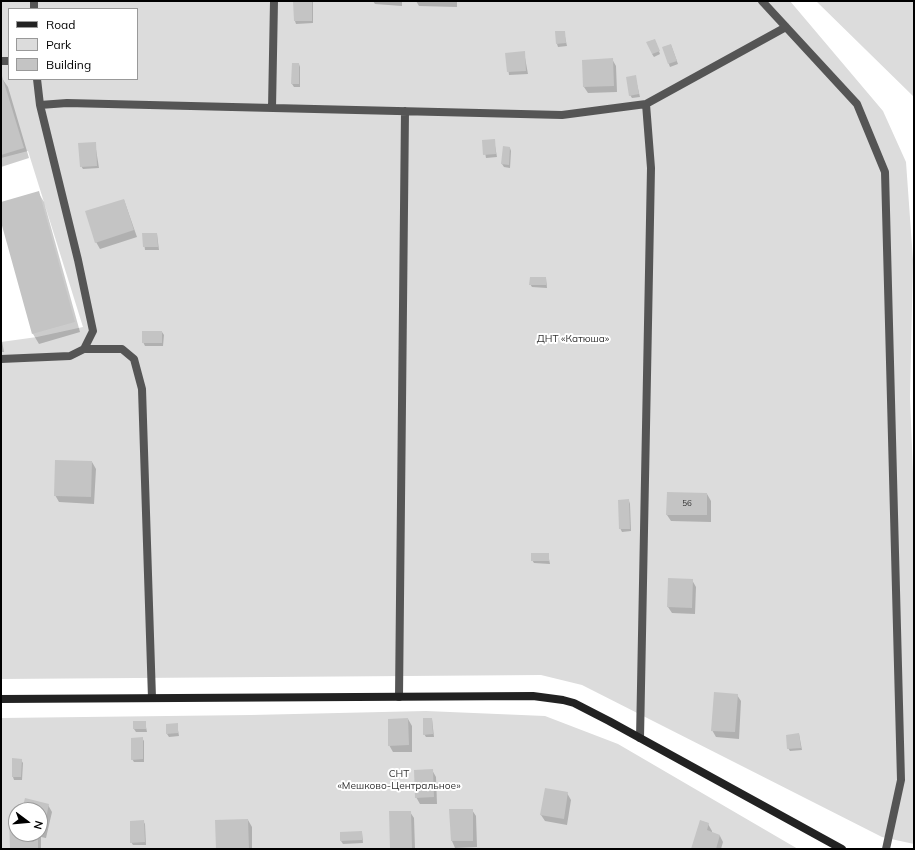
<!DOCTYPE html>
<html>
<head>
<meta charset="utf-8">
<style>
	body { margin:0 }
	#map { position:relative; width:915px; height:850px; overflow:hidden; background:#fff; font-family:Mulish,sans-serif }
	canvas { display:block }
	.frame { position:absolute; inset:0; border:2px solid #000; pointer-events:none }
	.legend { position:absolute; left:8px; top:8px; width:130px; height:72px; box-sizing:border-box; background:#fff; border:1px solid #999; margin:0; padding:5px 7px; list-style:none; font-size:12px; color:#000 }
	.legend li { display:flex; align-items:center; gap:8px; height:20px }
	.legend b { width:20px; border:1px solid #999 }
	.north { position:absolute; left:8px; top:802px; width:40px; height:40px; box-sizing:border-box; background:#fff; border:1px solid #999; border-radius:50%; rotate:106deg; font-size:11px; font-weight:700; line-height:16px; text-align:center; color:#000 }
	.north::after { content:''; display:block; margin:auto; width:14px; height:18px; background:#000; clip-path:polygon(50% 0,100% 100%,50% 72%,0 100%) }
</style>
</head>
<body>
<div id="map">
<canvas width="915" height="850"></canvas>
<div class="frame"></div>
<ul class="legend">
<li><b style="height:5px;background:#222"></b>Road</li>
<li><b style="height:11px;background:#dcdcdc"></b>Park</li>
<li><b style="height:11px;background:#c4c4c4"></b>Building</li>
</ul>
<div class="north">N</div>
</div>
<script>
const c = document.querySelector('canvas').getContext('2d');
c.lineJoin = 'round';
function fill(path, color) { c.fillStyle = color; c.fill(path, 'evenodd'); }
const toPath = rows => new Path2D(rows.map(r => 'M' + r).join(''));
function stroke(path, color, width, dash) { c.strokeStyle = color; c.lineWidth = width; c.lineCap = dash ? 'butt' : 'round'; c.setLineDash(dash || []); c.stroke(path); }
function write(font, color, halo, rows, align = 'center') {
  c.font = font + ' Mulish,sans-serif'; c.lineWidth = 4; c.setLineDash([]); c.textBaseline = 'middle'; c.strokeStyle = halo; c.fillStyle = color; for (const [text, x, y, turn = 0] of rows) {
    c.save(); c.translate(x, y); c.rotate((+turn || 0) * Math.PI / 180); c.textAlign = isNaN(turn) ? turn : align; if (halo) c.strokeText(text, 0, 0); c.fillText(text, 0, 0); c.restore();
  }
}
const green = toPath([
	[1,1,790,1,883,111,906,162,913,260,910,397,914,499,914,844,882,837,582,685,541,675,1,679,1,342,37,337,83,327,28,151,1,158],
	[9,9,137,9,137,79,9,79],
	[816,1,914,1,914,97],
	[426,711,545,716,618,744,798,849,1,849,1,718,251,715],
	[16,810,40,810,40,834,16,834]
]);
const shadow = toPath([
	[294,1,313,1,313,23,296,24,295,21],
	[373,1,402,1,402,6,375,4],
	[416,1,457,1,457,7,419,6],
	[564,32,567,46,558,47,557,44],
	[656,43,660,54,654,57,652,54],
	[671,45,678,64,670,67,663,48],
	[524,52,528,74,509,75,506,54],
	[612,59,616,66,617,92,588,93,584,87],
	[299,64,300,67,300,87,294,87,292,84],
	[635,76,640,97,632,98,630,95],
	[1,77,8,87,29,158,1,167],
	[494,140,497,157,486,158,483,141],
	[95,143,99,168,83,169,81,166],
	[504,148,510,148,511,151,510,168,504,167,502,164],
	[38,192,44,202,80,332,39,344,33,334,1,218,1,203],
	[124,200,137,237,100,249,96,242],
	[143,234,157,234,159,250,145,250],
	[546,278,547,288,532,287,530,284],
	[162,332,164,335,163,346,145,346,143,342],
	[1,336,4,352,1,352],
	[92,462,96,469,94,504,59,502,55,495],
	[707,494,711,501,711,522,671,521,667,515],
	[629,501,630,504,631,531,622,532,620,528],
	[548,554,550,564,534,563,532,560],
	[692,580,696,587,695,614,672,613,668,607],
	[737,695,741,701,739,739,716,737,712,730],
	[408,719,412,726,412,752,393,752,389,745],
	[432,719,434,737,426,737,424,734],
	[145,722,147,732,136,732,134,729],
	[177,724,179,736,169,737,167,734],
	[799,734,802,750,790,751,788,748],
	[142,738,144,741,144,762,134,762,132,759],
	[21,760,23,763,22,780,14,780,13,777],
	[432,770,436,777,437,804,420,804,416,797],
	[567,793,571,800,567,825,545,821,541,815],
	[48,805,52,812,46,838,41,837,41,849,11,849,16,817,16,834,40,834,40,810,23,810],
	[450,810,472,810,476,816,477,847,455,848,452,841],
	[410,812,414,818,415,849,391,849],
	[248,820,252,827,252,849,217,849],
	[143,821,145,824,146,845,133,845,131,842],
	[708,824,712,831,712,833,720,836,723,842,721,849,692,849],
	[362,832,363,843,343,844,341,841]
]);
const building = toPath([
	[293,1,312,1,312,21,294,21],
	[555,31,565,31,566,43,556,44],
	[655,39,660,51,652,54,646,42],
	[671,44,677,61,668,64,662,47],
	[525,51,526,71,507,72,505,53],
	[613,58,614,86,583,87,582,60],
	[292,63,299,63,299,84,291,84],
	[636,75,639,94,629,96,626,77],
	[1,76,2,76,24,148,1,155],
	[495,139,496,154,483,155,482,140],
	[96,142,97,166,80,167,78,143],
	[503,146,510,147,509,165,501,164],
	[39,191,75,322,32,334,1,222,1,202],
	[124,199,134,230,95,243,85,211],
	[142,233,157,233,158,247,143,247],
	[530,277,546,277,546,285,529,285],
	[142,331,162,331,162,343,142,343],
	[55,460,92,461,91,497,54,496],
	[667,492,707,493,707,515,666,515],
	[629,499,630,529,619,529,618,500],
	[531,553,549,553,549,561,531,561],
	[668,578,693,579,692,608,667,607],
	[714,692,738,694,735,732,711,731],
	[408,718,409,745,388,746,388,719],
	[423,718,432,718,433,734,423,735],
	[133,721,146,721,146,729,133,729],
	[178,723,178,733,166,734,166,724],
	[799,733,801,748,787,749,786,735],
	[143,737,143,759,131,760,131,738],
	[12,758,22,759,21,777,12,777],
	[433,769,434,797,415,798,414,770],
	[545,788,568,792,564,819,540,815],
	[25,798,49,804,43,832,40,831,40,810,22,810],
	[449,809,473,809,473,841,451,841],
	[389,811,411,811,412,849,390,849],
	[16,816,16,834,38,834,38,849,10,849,9,817],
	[248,819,249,849,216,849,215,820],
	[144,820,145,842,130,843,130,821],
	[700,820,709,823,707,830,720,835,716,849,691,849],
	[362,831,362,840,340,841,340,832]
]);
const lane = toPath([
	[34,1,34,9],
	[762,1,857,104,885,172,901,780,886,849],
	[1,61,9,61],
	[37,79,40,105,67,103,562,115,646,104,786,27],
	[272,108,274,1],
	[84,349,122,349,134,359,142,389,152,698],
	[1,359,70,356,84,349,93,331,78,260,40,105],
	[399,697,405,111],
	[640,738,651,168,646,104]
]);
const secondary = toPath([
	[1,699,533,696,563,700,574,703,609,721,842,849]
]);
const numberNames = [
	["56",687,504]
];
const parkNames = [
	["ДНТ «Катюша»",573,339],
	["СНТ",399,774],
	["«Мешково-Центральное»",399,786]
];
fill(green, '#dcdcdc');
fill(shadow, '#0003');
fill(building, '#c4c4c4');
stroke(lane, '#555', 8);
stroke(secondary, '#222', 8);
write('8px', '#313131', null, numberNames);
write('10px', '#333', '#fff', parkNames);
</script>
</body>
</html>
